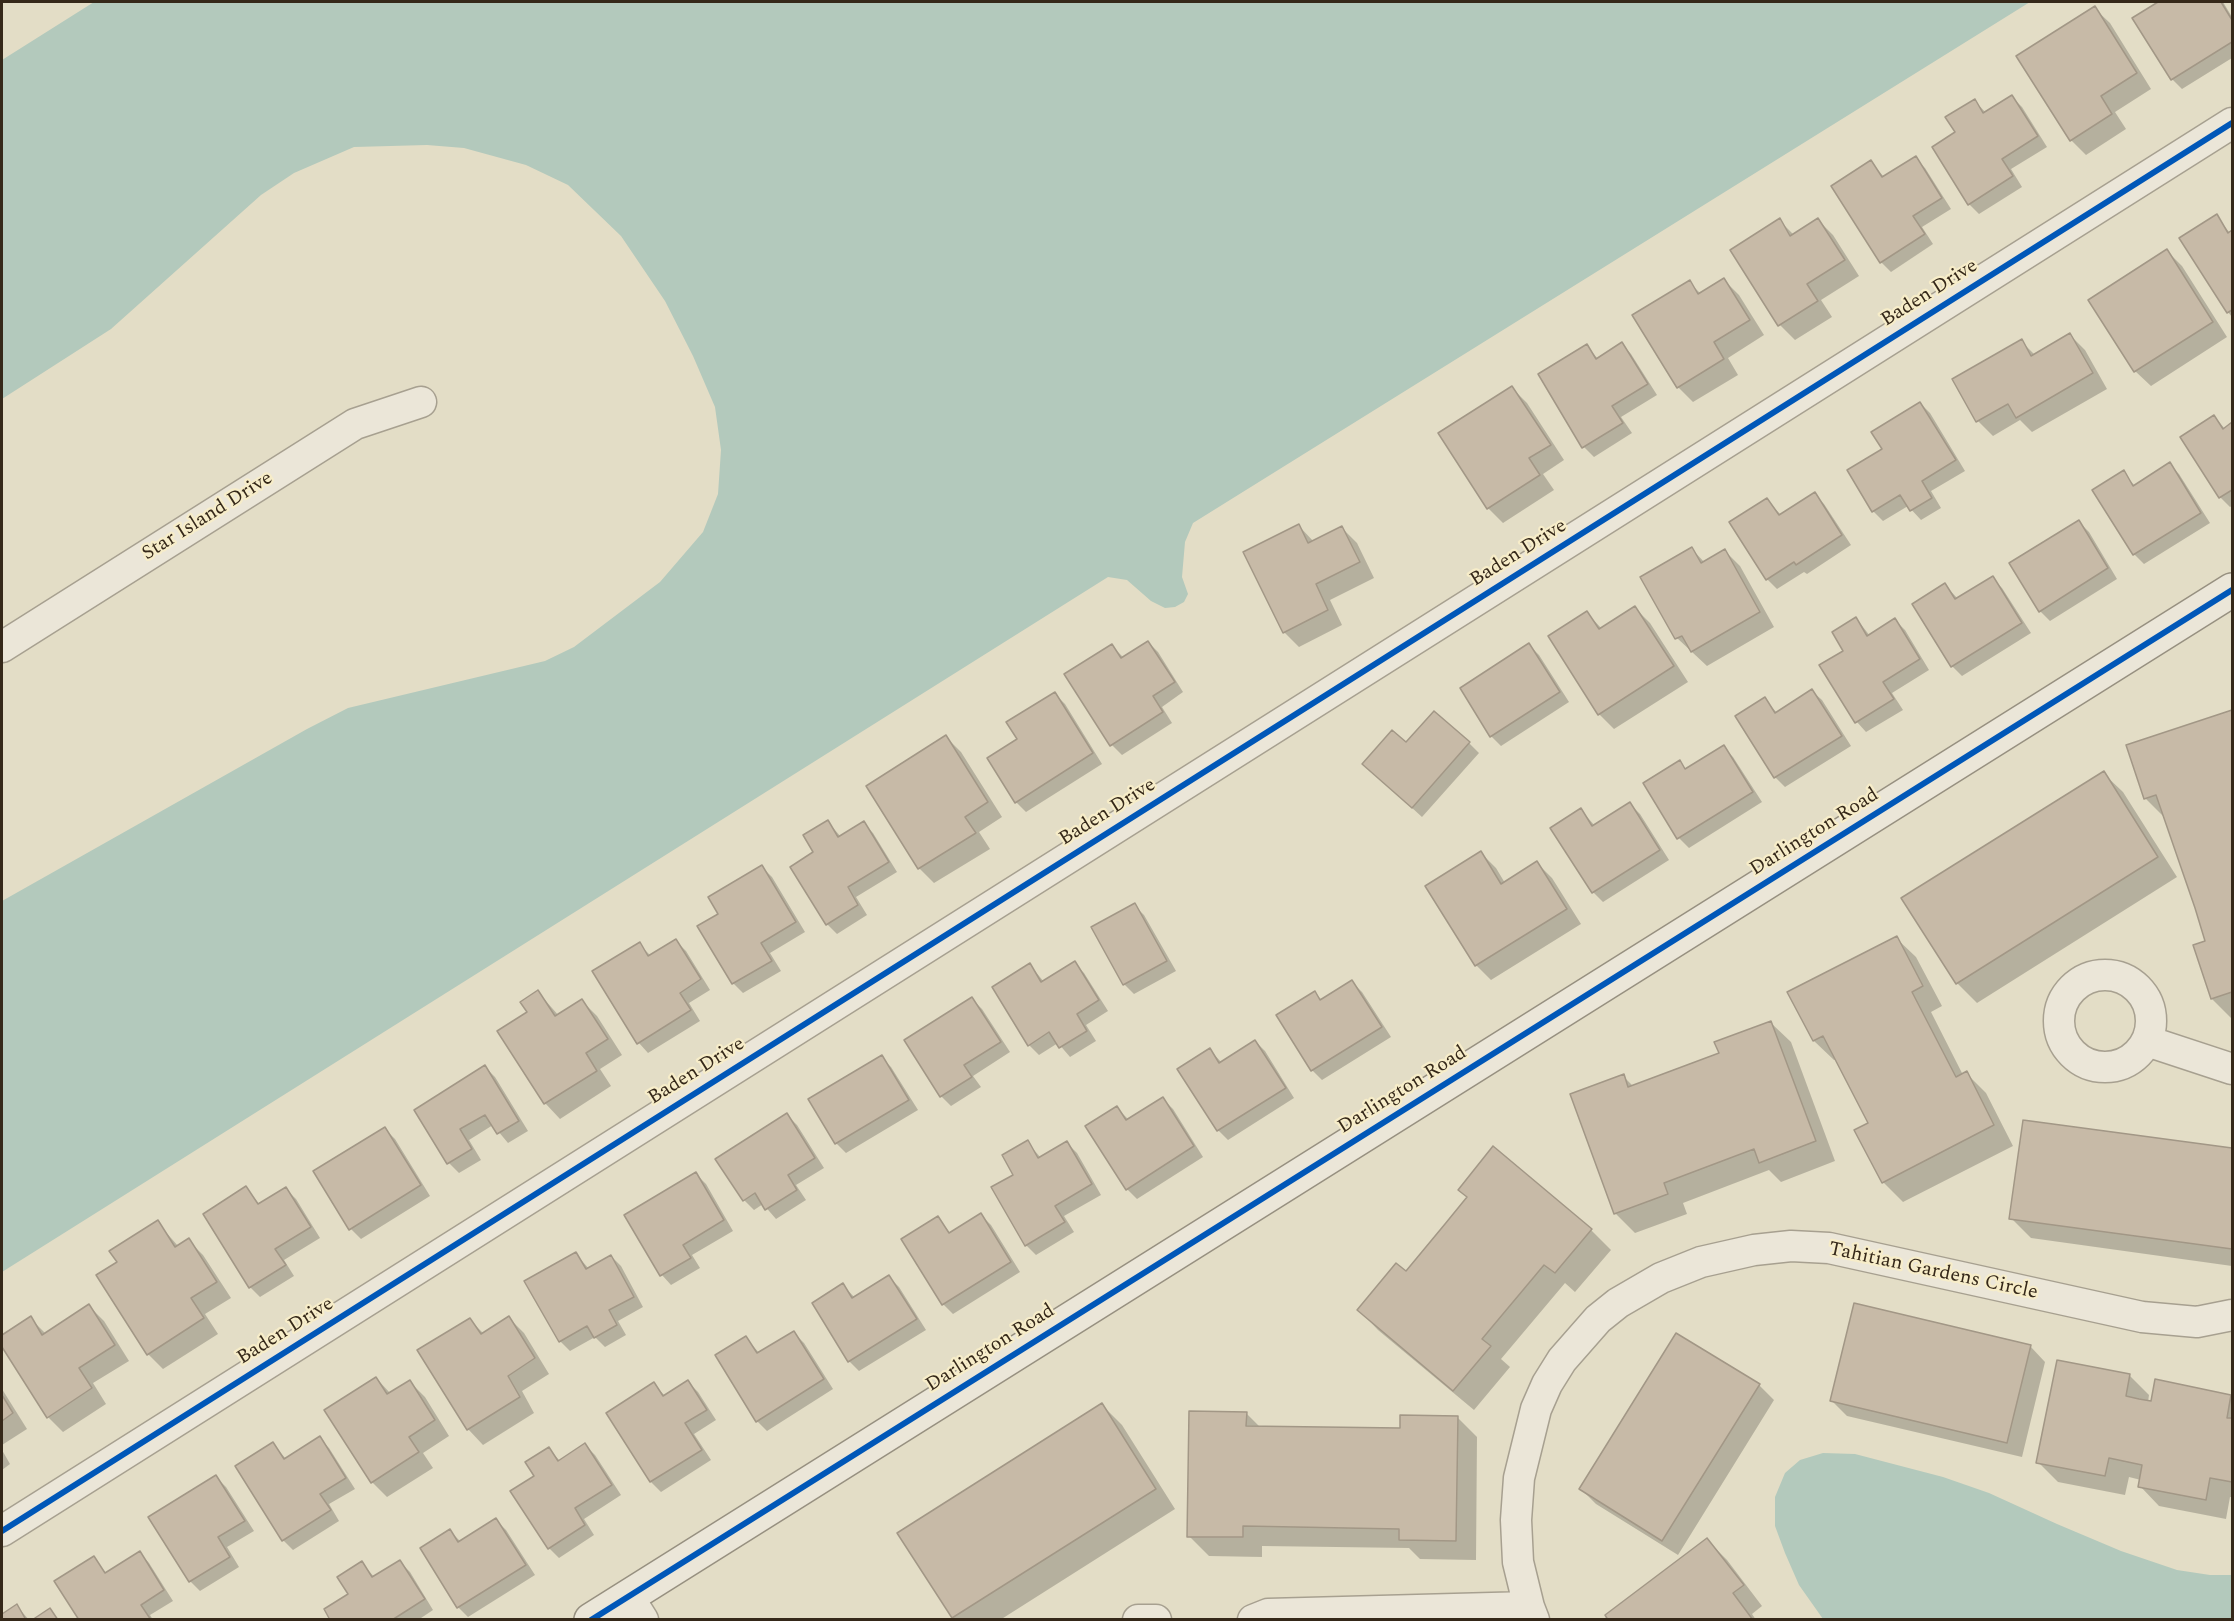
<!DOCTYPE html>
<html>
<head>
<meta charset="utf-8">
<style>
	body { margin:0 }
	#map { position:relative; width:2234px; height:1621px; overflow:hidden; background:#e3ddc6; font-family:Spectral,serif }
	canvas { display:block }
	.frame { position:absolute; inset:0; border:3px solid #352819; pointer-events:none }
</style>
</head>
<body>
<div id="map">
<canvas width="2234" height="1621"></canvas>
<div class="frame"></div>
</div>
<script>
const c = document.querySelector('canvas').getContext('2d');
c.lineJoin = 'round';
function fill(path, color) { c.fillStyle = color; c.fill(path, 'evenodd'); }
const toPath = rows => new Path2D(rows.map(r => 'M' + r).join(''));
function stroke(path, color, width, dash) { c.strokeStyle = color; c.lineWidth = width; c.lineCap = dash ? 'butt' : 'round'; c.setLineDash(dash || []); c.stroke(path); }
function write(font, color, halo, rows, align = 'center') {
  c.font = font + ' Spectral,serif'; c.lineWidth = 4.5; c.setLineDash([]); c.textBaseline = 'middle'; c.strokeStyle = halo; c.fillStyle = color; for (const [text, x, y, turn = 0] of rows) {
    c.save(); c.translate(x, y); c.rotate((+turn || 0) * Math.PI / 180); c.textAlign = isNaN(turn) ? turn : align; if (halo) c.strokeText(text, 0, 0); c.fillText(text, 0, 0); c.restore();
  }
}
const water = toPath([
	[94,2,2030,2,1193,523,1185,542,1182,577,1188,594,1184,602,1175,607,1165,608,1151,601,1127,580,1108,577,2,1272,2,901,307,729,348,708,545,661,574,647,660,582,703,532,718,494,721,450,715,407,693,356,665,301,621,236,568,185,526,165,464,148,427,145,354,147,294,173,261,195,111,329,2,399,2,60],
	[1823,1453,1855,1454,1943,1477,1989,1493,2057,1524,2121,1551,2177,1570,2210,1575,2232,1575,2232,1619,1823,1619,1799,1585,1785,1553,1775,1526,1775,1497,1785,1473,1800,1460]
]);
const shadow = toPath([
	[2161,2,2223,2,2232,17,2232,58,2182,89,2172,79,2134,18],
	[2094,8,2110,23,2151,89,2115,112,2126,129,2086,155,2071,140],
	[2012,97,2022,107,2047,147,2011,169,2022,187,1979,214,1969,204,1957,133,1975,101,1986,113],
	[1915,158,1925,168,1951,209,1922,227,1933,244,1891,272,1881,262,1871,162,1884,177],
	[2216,216,2230,233,2232,232,2232,317,2228,312],
	[1779,220,1794,235,1818,220,1833,235,1859,276,1821,300,1832,317,1795,340,1780,325,1732,250],
	[2167,251,2182,266,2227,337,2151,386,2135,371],
	[1724,280,1739,295,1764,335,1728,358,1738,375,1693,402,1678,387,1689,282,1701,294],
	[2070,335,2085,350,2107,389,2032,432,2020,420,1993,436,1978,421,2021,341,2035,355],
	[1622,344,1631,354,1657,395,1621,417,1632,433,1594,457,1584,447,1587,346,1598,359],
	[1512,388,1527,403,1564,460,1543,474,1554,490,1503,523,1488,508],
	[1920,403,1930,413,1965,471,1931,491,1941,508,1921,520,1908,506,1883,521,1873,511,1884,449],
	[2214,416,2225,429,2232,424,2232,506,2230,507,2220,497],
	[2169,464,2179,474,2210,523,2144,564,2134,554,2123,472,2135,486],
	[1814,494,1824,504,1851,545,1807,574,1804,572,1777,589,1767,579,1731,523,1767,500,1781,515],
	[2079,522,2089,532,2117,579,2050,621,2040,611],
	[1299,526,1314,542,1342,528,1357,543,1374,578,1330,600,1342,625,1299,647,1284,632],
	[1692,549,1705,563,1725,551,1740,566,1774,627,1707,666,1677,638,1642,578],
	[1992,578,2002,588,2031,633,1962,676,1952,666,1945,585,1958,599],
	[1635,608,1650,623,1688,682,1614,729,1599,714,1587,613,1602,629],
	[1856,618,1870,636,1895,620,1905,630,1929,670,1892,693,1903,710,1866,732,1857,722,1821,666,1845,651],
	[1148,642,1158,652,1183,692,1162,707,1172,723,1122,755,1112,745,1067,674,1112,646,1124,658],
	[1529,645,1539,655,1569,702,1501,746,1491,736],
	[1812,691,1822,700,1851,746,1785,787,1775,777,1764,698,1777,713],
	[1055,694,1065,704,1102,764,1026,812,1016,802],
	[2232,711,2232,1019,2212,999,2195,946,2207,942,2165,818,2145,798,2128,746],
	[946,737,961,752,1002,817,979,832,990,849,934,883,919,868],
	[1469,743,1479,753,1422,817,1364,764,1406,744],
	[1723,747,1733,757,1762,802,1689,848,1679,838,1645,784,1680,762,1687,770],
	[2103,773,2123,792,2177,877,1977,1003,1957,983],
	[1630,804,1640,814,1669,860,1603,902,1593,892,1552,828,1581,810,1595,826],
	[828,822,841,837,863,823,873,833,897,872,856,897,867,915,837,934,827,924,816,853],
	[1481,853,1496,868,1505,883,1537,863,1552,878,1581,924,1491,980,1476,965],
	[762,867,772,877,805,932,770,953,781,971,743,993,733,983,720,914],
	[1134,905,1144,915,1176,971,1134,994,1124,984],
	[1896,938,1916,957,1942,1006,1931,1012,1963,1075,1966,1073,1986,1093,2013,1146,1903,1202,1883,1182,1870,1124,1836,1059,1834,1060,1814,1041,1789,993],
	[676,941,686,951,710,990,689,1003,700,1021,648,1053,639,1043,639,944,651,956],
	[1074,963,1084,973,1108,1011,1086,1025,1096,1041,1070,1057,1058,1043,1039,1055,1029,1045,1030,965,1044,982],
	[1352,982,1362,992,1391,1037,1322,1080,1312,1070,1315,993,1322,1000],
	[538,992,559,1016,582,1001,597,1016,622,1055,600,1069,611,1086,560,1119,545,1103,529,1013],
	[972,999,982,1009,1010,1052,973,1076,981,1087,951,1106,941,1096],
	[1771,1023,1791,1042,1835,1161,1781,1182,1769,1170,1683,1203,1687,1214,1635,1233,1615,1213,1623,1076,1634,1087,1721,1054],
	[1255,1041,1265,1051,1294,1098,1228,1140,1218,1130,1179,1069,1210,1050,1222,1063],
	[881,1057,891,1067,918,1110,846,1153,836,1143,810,1100],
	[485,1067,495,1077,528,1131,508,1143,493,1125,469,1140,481,1160,459,1173,449,1163,416,1110],
	[1163,1099,1173,1109,1203,1157,1137,1199,1127,1189,1117,1108,1129,1120],
	[787,1115,797,1125,824,1168,796,1185,806,1200,776,1219,763,1204,754,1210,744,1200],
	[2024,1122,2232,1150,2232,1266,2031,1238,2011,1218],
	[385,1129,395,1139,430,1196,361,1239,351,1229,315,1172],
	[1027,1142,1041,1158,1067,1143,1077,1153,1101,1195,1064,1216,1074,1232,1036,1255,1026,1245,1015,1175],
	[696,1174,706,1184,733,1231,692,1255,700,1268,671,1285,662,1275],
	[246,1188,260,1205,286,1189,296,1199,320,1238,284,1260,294,1276,260,1297,250,1287],
	[1460,1190,1591,1230,1611,1250,1575,1292,1565,1283,1501,1359,1510,1367,1474,1410,1378,1330,1359,1310,1406,1273,1468,1198],
	[981,1215,991,1225,1020,1272,953,1314,943,1304,938,1218,951,1234],
	[157,1222,178,1246,188,1240,203,1255,231,1298,205,1314,218,1334,163,1369,148,1354,119,1262],
	[576,1254,589,1269,611,1256,621,1266,643,1307,618,1321,626,1335,605,1347,595,1337,570,1351,560,1341],
	[889,1277,899,1287,926,1330,859,1371,849,1361,843,1285,855,1298],
	[89,1306,104,1321,129,1361,93,1383,106,1404,63,1432,48,1417,2,1344,2,1336,30,1318,46,1334],
	[509,1318,524,1333,549,1374,522,1391,534,1413,483,1445,468,1429,419,1351,470,1320,484,1334],
	[794,1333,804,1343,833,1389,767,1431,757,1421,746,1338,760,1354],
	[1677,1335,1759,1385,1774,1400,1678,1555,1596,1504,1581,1489],
	[2030,1346,2045,1362,2022,1457,1847,1416,1832,1401],
	[2129,1375,2149,1395,2148,1402,2231,1396,2232,1398,2232,1497,2230,1497,2226,1519,2159,1506,2140,1486,2141,1480,2129,1477,2125,1495,2058,1482,2038,1462],
	[376,1378,391,1394,410,1382,425,1397,449,1436,423,1453,433,1468,387,1497,372,1482],
	[688,1382,698,1392,716,1420,694,1434,711,1460,661,1492,651,1482,608,1413,654,1384,665,1396],
	[2,1389,27,1429,2,1445],
	[1102,1405,1122,1425,1175,1509,1000,1620,955,1620,953,1617],
	[1246,1413,1261,1428,1401,1429,1457,1417,1477,1437,1476,1560,1420,1559,1409,1548,1262,1546,1262,1557,1209,1556,1189,1536],
	[319,1438,329,1448,355,1489,329,1504,339,1521,293,1550,283,1540,273,1444,286,1459],
	[585,1445,595,1455,621,1495,584,1519,594,1535,559,1558,549,1548,536,1476,549,1449,560,1461],
	[2,1450,10,1464,2,1470],
	[216,1477,226,1487,254,1531,227,1547,239,1567,200,1591,190,1581],
	[496,1520,506,1530,535,1575,468,1617,458,1607,450,1531,461,1542],
	[1707,1540,1727,1560,1762,1606,1752,1614,1756,1620,1610,1620],
	[140,1553,149,1563,173,1601,150,1615,153,1620,81,1620,93,1558,107,1574],
	[400,1562,410,1572,433,1610,418,1620,332,1620,350,1594,362,1563,375,1578],
	[17,1606,29,1620,2,1620,2,1615]
]);
const building = toPath([
	[2158,2,2221,2,2232,20,2232,42,2171,80,2132,18,2158,2],
	[2095,6,2137,73,2101,96,2112,114,2070,141,2016,56,2095,6],
	[2012,95,2038,136,2002,159,2013,176,1968,205,1932,147,1955,132,1945,117,1975,99,1983,113,2012,95],
	[1916,156,1942,198,1913,216,1925,234,1880,263,1831,186,1871,160,1882,177,1916,156],
	[2217,214,2228,233,2232,230,2232,310,2227,313,2179,238,2217,214],
	[1780,218,1790,236,1818,218,1845,260,1807,284,1818,301,1778,326,1730,250,1780,218],
	[2167,249,2213,322,2134,372,2088,300,2167,249],
	[1724,278,1750,320,1714,342,1724,359,1677,388,1632,315,1690,280,1698,294,1724,278],
	[2070,333,2093,373,2016,418,2008,404,1976,422,1952,379,2022,339,2031,356,2070,333],
	[1622,342,1648,384,1612,406,1623,423,1582,448,1538,374,1587,344,1596,359,1622,342],
	[1512,386,1551,445,1529,458,1540,475,1487,509,1438,433,1512,386],
	[1920,402,1956,460,1922,481,1932,498,1910,511,1900,495,1872,512,1847,470,1882,449,1871,432,1920,402],
	[2214,415,2223,429,2232,422,2232,490,2219,498,2180,437,2214,415],
	[2170,462,2201,513,2133,555,2092,490,2124,470,2133,486,2170,462],
	[1815,492,1842,535,1796,565,1794,562,1766,580,1729,522,1767,498,1779,515,1815,492],
	[2079,520,2108,568,2039,612,2009,563,2079,520],
	[1299,524,1308,543,1342,526,1360,562,1316,584,1328,610,1283,633,1243,552,1299,524],
	[1692,547,1701,563,1725,549,1760,612,1691,652,1682,636,1675,639,1640,577,1692,547],
	[1993,576,2022,623,1951,667,1912,604,1945,583,1955,599,1993,576],
	[1635,606,1674,666,1598,715,1548,636,1587,611,1599,629,1635,606],
	[1856,617,1867,636,1895,618,1920,659,1883,682,1894,699,1855,723,1819,665,1843,651,1832,632,1856,617],
	[1148,641,1175,682,1153,696,1163,712,1110,746,1064,674,1112,644,1121,658,1148,641],
	[1529,643,1560,692,1490,737,1460,688,1529,643],
	[1812,689,1842,736,1774,778,1735,716,1765,697,1775,713,1812,689],
	[1055,692,1093,753,1015,803,987,758,1017,739,1006,722,1055,692],
	[2232,710,2232,992,2211,999,2193,945,2205,941,2195,908,2156,795,2144,799,2126,745,2232,710],
	[1434,711,1470,742,1412,808,1362,764,1392,730,1406,742,1434,711],
	[946,735,988,802,965,817,976,833,918,869,866,786,946,735],
	[1724,745,1753,792,1677,839,1643,783,1680,760,1685,769,1724,745],
	[2104,771,2158,857,1956,984,1901,898,2104,771],
	[1630,802,1660,850,1592,893,1550,828,1581,808,1592,826,1630,802],
	[828,820,838,837,864,821,889,862,848,887,858,905,826,925,790,867,813,852,803,835,828,820],
	[1481,851,1501,884,1537,861,1567,909,1475,966,1425,886,1481,851],
	[762,865,796,922,761,943,772,961,732,984,697,926,718,914,708,897,762,865],
	[1135,903,1167,961,1123,985,1091,927,1135,903],
	[1897,936,1923,986,1912,992,1956,1077,1967,1071,1994,1125,1882,1183,1854,1130,1868,1123,1823,1036,1813,1041,1787,992,1897,936],
	[676,939,701,979,680,993,691,1010,637,1044,592,971,640,942,648,956,676,939],
	[1075,961,1099,1000,1077,1014,1087,1031,1059,1048,1049,1032,1028,1046,992,987,1030,963,1041,982,1075,961],
	[1352,980,1382,1027,1311,1071,1276,1015,1315,991,1320,1000,1352,980],
	[538,990,555,1016,582,999,608,1039,586,1053,597,1071,544,1104,497,1031,527,1012,520,1002,538,990],
	[972,997,1001,1042,964,1065,972,1077,940,1097,904,1040,972,997],
	[1771,1021,1816,1141,1759,1163,1754,1149,1664,1183,1668,1194,1614,1214,1570,1094,1624,1074,1628,1087,1719,1053,1714,1042,1771,1021],
	[1255,1040,1286,1088,1217,1131,1177,1069,1210,1048,1219,1063,1255,1040],
	[882,1055,909,1100,835,1144,808,1099,882,1055],
	[485,1065,519,1121,497,1134,485,1115,460,1129,472,1149,447,1164,414,1110,485,1065],
	[1163,1097,1194,1146,1126,1190,1085,1126,1117,1106,1126,1120,1163,1097],
	[787,1113,815,1158,788,1175,797,1190,765,1210,755,1193,743,1201,715,1159,787,1113],
	[2023,1120,2232,1148,2232,1249,2009,1219,2023,1120],
	[385,1127,421,1185,349,1230,313,1171,385,1127],
	[1028,1140,1038,1158,1067,1141,1092,1184,1055,1206,1065,1222,1025,1246,991,1187,1013,1175,1002,1155,1028,1140],
	[1493,1146,1592,1229,1555,1273,1544,1265,1482,1339,1491,1346,1453,1391,1357,1310,1396,1263,1406,1271,1445,1224,1467,1197,1458,1190,1493,1146],
	[696,1172,724,1220,683,1245,691,1258,660,1276,624,1215,696,1172],
	[246,1186,258,1204,286,1187,311,1227,275,1249,286,1265,249,1288,203,1214,246,1186],
	[981,1213,1011,1262,942,1305,901,1239,938,1216,949,1233,981,1213],
	[158,1220,175,1247,189,1238,217,1282,191,1298,204,1318,147,1355,96,1275,117,1262,109,1251,158,1220],
	[576,1252,586,1269,611,1255,634,1297,609,1310,617,1325,594,1338,587,1326,559,1342,524,1281,576,1252],
	[889,1275,917,1319,848,1362,812,1303,843,1283,852,1298,889,1275],
	[1854,1303,2031,1345,2007,1443,1830,1401,1854,1303],
	[89,1304,115,1345,79,1368,92,1388,47,1418,2,1347,2,1335,31,1316,42,1335,89,1304],
	[509,1316,535,1358,508,1376,520,1397,467,1430,417,1350,470,1318,481,1334,509,1316],
	[794,1331,824,1379,756,1422,715,1355,746,1336,757,1353,794,1331],
	[1676,1333,1760,1384,1662,1541,1579,1489,1676,1333],
	[2057,1360,2130,1374,2126,1396,2139,1399,2151,1401,2155,1379,2231,1395,2227,1418,2232,1418,2232,1482,2210,1478,2206,1500,2138,1487,2142,1465,2109,1458,2105,1476,2036,1463,2057,1360],
	[376,1377,387,1394,410,1380,435,1420,409,1437,419,1452,371,1483,324,1410,376,1377],
	[688,1380,707,1410,685,1423,702,1450,650,1482,606,1413,654,1382,663,1396,688,1380],
	[2,1395,13,1413,2,1421,2,1395],
	[1102,1403,1156,1489,952,1618,897,1533,1102,1403],
	[1189,1411,1247,1412,1246,1426,1400,1428,1400,1415,1458,1416,1456,1541,1399,1540,1399,1529,1243,1526,1243,1537,1187,1537,1189,1411],
	[320,1436,346,1478,320,1494,331,1510,282,1541,235,1466,273,1442,284,1459,320,1436],
	[585,1443,612,1485,575,1508,585,1525,548,1549,510,1491,534,1476,525,1462,549,1447,558,1461,585,1443],
	[216,1475,245,1521,218,1537,230,1557,189,1582,148,1517,216,1475],
	[496,1518,526,1565,457,1608,420,1548,450,1529,458,1542,496,1518],
	[1707,1538,1744,1585,1733,1593,1753,1620,1608,1620,1605,1615,1707,1538],
	[140,1551,164,1590,141,1605,151,1620,79,1620,54,1581,94,1556,105,1573,140,1551],
	[400,1560,425,1599,392,1620,330,1620,324,1609,348,1594,337,1577,362,1561,372,1577,400,1560],
	[17,1604,26,1620,2,1620,2,1614,17,1604],
	[50,1608,58,1620,32,1620,50,1608]
]);
const street = toPath([
	[2,647,355,424,421,402],
	'2059 1021a46 46 0 1 1 92 0a46 46 0 1 1-92 0Z',
	[2147,1041,2232,1069],
	[2,1531,2232,123],
	[628,1596,643,1620],
	[1138,1620,1156,1620],
	[1253,1620,1268,1614,1529,1607],
	[1534,1620,1529,1607,1518,1562,1516,1520,1519,1478,1536,1409,1547,1384,1562,1360,1598,1319,1618,1303,1661,1278,1701,1262,1754,1250,1791,1246,1829,1248,2142,1317,2197,1322,2232,1315]
]);
const secondary = toPath([
	[591,1620,2232,590]
]);
const cycleway = toPath([
	[2,1531,2232,123],
	[591,1620,2232,590]
]);
const streetNames = [
	["Baden Drive",1930,294,-32],
	["Star Island Drive",208,517,-32],
	["Baden Drive",1519,554,-32],
	["Baden Drive",1108,813,-32],
	["Darlington Road",1815,833,-32],
	["Baden Drive",697,1072,-32],
	["Darlington Road",1403,1091,-32],
	["Tahitian Gardens Circle",1933,1272,12],
	["Baden Drive",286,1332,-32],
	["Darlington Road",991,1349,-32]
];
fill(water, '#b3c9bc');
fill(shadow, '#0003');
fill(building, '#c7baa7');
stroke(building, '#a29786', 1.5);
stroke(street, '#a7a090', 33);
stroke(secondary, '#979080', 36);
stroke(street, '#ebe6d8', 30);
stroke(secondary, '#ebe6d8', 33);
stroke(cycleway, '#0057b8', 6);
write('20px', '#352819', '#f7edc9', streetNames);
</script>
</body>
</html>
